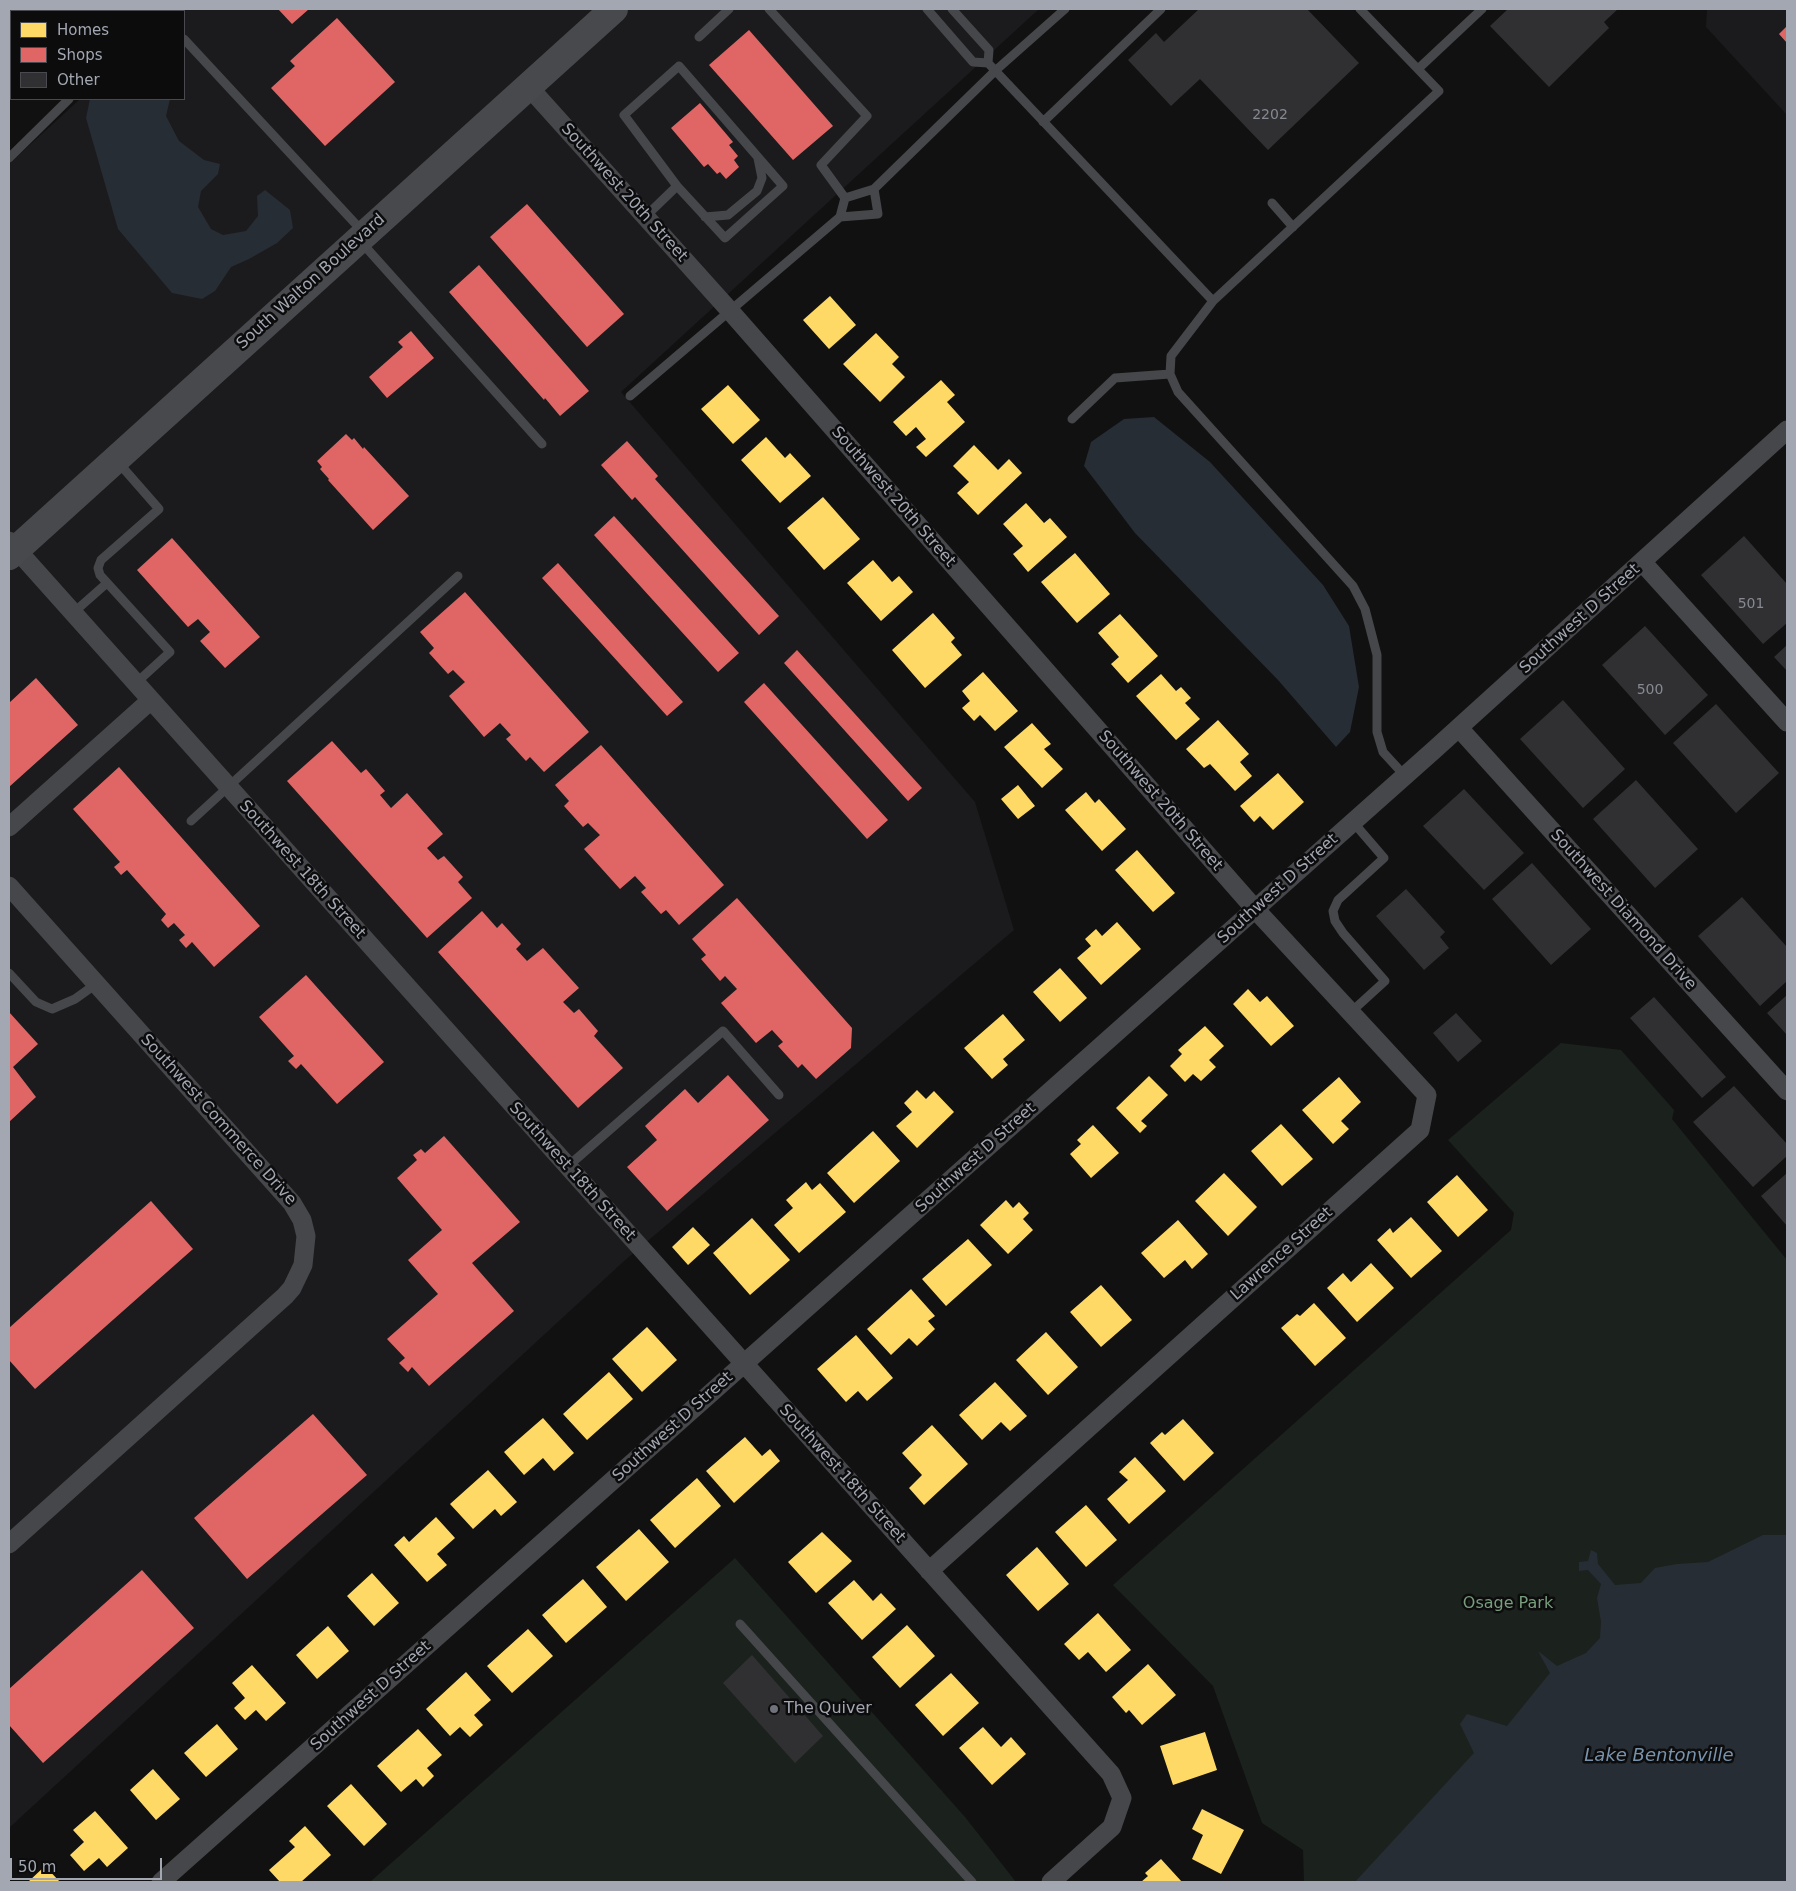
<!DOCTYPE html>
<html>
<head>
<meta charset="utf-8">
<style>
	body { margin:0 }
	#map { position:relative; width:1796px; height:1891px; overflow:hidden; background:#111; font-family:"DejaVu Sans",sans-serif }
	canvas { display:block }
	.frame { position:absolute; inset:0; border:10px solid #a2a7b2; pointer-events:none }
	.legend { position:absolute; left:10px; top:10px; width:175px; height:90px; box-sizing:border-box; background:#0c0c0d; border:1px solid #484a4f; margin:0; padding:6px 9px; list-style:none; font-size:15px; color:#a2a7b2 }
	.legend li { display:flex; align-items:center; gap:10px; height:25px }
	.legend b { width:25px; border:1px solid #484a4f }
	.scale { position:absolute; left:10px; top:1858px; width:152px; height:22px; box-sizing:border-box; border:2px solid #a2a7b2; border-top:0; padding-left:6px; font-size:15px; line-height:18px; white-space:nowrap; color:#a2a7b2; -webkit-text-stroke:4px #0c0c0d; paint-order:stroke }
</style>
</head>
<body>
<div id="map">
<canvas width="1796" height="1891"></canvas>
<div class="frame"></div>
<ul class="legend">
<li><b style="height:14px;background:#ffd966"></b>Homes</li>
<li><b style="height:14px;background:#e06666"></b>Shops</li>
<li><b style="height:14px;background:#303032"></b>Other</li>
</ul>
<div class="scale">50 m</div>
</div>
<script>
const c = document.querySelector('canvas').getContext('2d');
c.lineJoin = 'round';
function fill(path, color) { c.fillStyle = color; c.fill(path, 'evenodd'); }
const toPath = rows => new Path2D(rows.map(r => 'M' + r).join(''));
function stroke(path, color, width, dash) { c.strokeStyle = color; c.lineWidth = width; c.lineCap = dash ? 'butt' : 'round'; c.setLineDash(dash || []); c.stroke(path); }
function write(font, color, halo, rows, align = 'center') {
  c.font = font + ' "DejaVu Sans",sans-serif'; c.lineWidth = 5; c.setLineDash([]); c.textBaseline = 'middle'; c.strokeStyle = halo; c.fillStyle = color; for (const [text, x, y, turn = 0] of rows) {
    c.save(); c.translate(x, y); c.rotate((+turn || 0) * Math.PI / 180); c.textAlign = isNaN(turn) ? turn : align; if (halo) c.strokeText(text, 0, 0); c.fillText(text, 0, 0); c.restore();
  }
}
const built = toPath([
	[179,9,1039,9,621,392,975,802,1014,930,623,1262,9,1828,9,164,80,99,184,99,184,11,176,11],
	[1707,9,1787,9,1787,115,1706,27]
]);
const green = toPath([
	[1561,1043,1621,1050,1674,1110,1672,1119,1787,1260,1787,1882,1304,1882,1303,1850,1262,1823,1213,1686,1113,1585,1511,1230,1514,1213,1448,1140],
	[735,1558,965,1817,1016,1882,370,1882]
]);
const water = toPath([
	[29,9,143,9,141,11,31,11],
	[90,99,170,99,166,116,179,141,204,160,220,164,218,174,201,191,198,207,211,229,223,235,246,231,258,216,257,196,265,190,290,210,293,228,277,243,249,259,231,267,215,291,202,299,172,293,118,229,86,118],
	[1154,417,1210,462,1323,585,1349,626,1359,687,1350,732,1336,747,1278,680,1135,533,1084,466,1091,442,1124,419],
	[1763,1535,1787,1535,1787,1882,1355,1882,1474,1753,1460,1724,1467,1714,1507,1726,1550,1673,1538,1651,1557,1666,1586,1653,1600,1638,1601,1622,1597,1598,1601,1584,1588,1570,1579,1571,1579,1562,1588,1561,1591,1550,1597,1553,1598,1564,1615,1585,1641,1583,1655,1568,1677,1564,1708,1562]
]);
const homes = toPath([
	[830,296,856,325,829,349,803,320],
	[876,333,899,357,892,364,905,377,880,402,843,364],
	[941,380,955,395,947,402,965,422,926,457,916,447,926,439,916,427,906,436,893,422],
	[728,385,760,420,733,444,701,409],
	[766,437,785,458,790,453,811,476,780,503,741,460],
	[974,445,998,470,1009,459,1022,473,978,515,957,493,969,482,953,466],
	[823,497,860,539,824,570,787,528],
	[1026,503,1044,523,1050,518,1067,537,1028,572,1013,554,1023,546,1003,524],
	[1075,553,1110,594,1077,623,1041,582],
	[873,560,892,582,899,576,913,592,881,621,847,583],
	[933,613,955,638,951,642,962,655,925,688,892,650],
	[1120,614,1158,656,1128,683,1111,664,1119,657,1098,633],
	[983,672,1018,711,995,731,980,715,974,721,962,708,970,701,962,691],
	[1161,674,1176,691,1181,687,1191,698,1185,703,1200,719,1176,740,1136,696],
	[1218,720,1249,754,1240,762,1252,776,1235,791,1210,764,1204,768,1186,749],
	[1032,723,1051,744,1044,749,1063,769,1042,788,1004,747],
	[1278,773,1304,802,1273,830,1260,816,1254,822,1240,806],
	[1018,785,1035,806,1018,819,1001,799],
	[1086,792,1095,803,1099,799,1126,829,1102,851,1065,810],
	[1137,850,1175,893,1153,912,1115,870],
	[1117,922,1141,949,1101,985,1077,958,1091,946,1085,939,1096,929,1102,936],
	[1060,968,1087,998,1060,1022,1033,992],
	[1248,989,1260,1002,1267,996,1294,1026,1271,1046,1233,1004],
	[1003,1014,1025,1040,1003,1059,1008,1065,992,1079,964,1048],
	[1205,1026,1224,1046,1209,1060,1216,1067,1201,1081,1193,1074,1185,1082,1170,1066,1182,1054,1178,1050],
	[1149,1076,1168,1095,1141,1121,1147,1126,1140,1133,1116,1108],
	[1339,1077,1361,1102,1341,1121,1349,1129,1333,1144,1302,1110],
	[917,1090,926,1099,934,1091,954,1112,917,1148,896,1126,912,1112,904,1103],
	[1281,1124,1313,1159,1282,1186,1251,1151],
	[1093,1125,1119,1153,1091,1178,1070,1154,1081,1144,1077,1140],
	[873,1131,900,1161,854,1203,827,1173],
	[1224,1173,1257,1207,1228,1236,1195,1201],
	[1457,1175,1488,1210,1458,1237,1427,1202],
	[806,1182,812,1190,820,1183,846,1212,799,1253,774,1225,793,1208,786,1200],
	[1006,1200,1013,1208,1019,1202,1029,1213,1023,1219,1033,1230,1008,1254,980,1225],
	[1411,1217,1442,1251,1411,1278,1377,1240,1390,1228,1393,1233],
	[752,1218,790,1260,750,1295,713,1253],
	[1178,1220,1208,1254,1192,1269,1185,1260,1164,1278,1141,1253],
	[693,1227,710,1245,688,1265,672,1247],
	[968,1239,992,1265,946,1306,922,1279],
	[1371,1263,1394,1288,1357,1322,1327,1288,1343,1273,1351,1282],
	[1101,1285,1132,1320,1101,1347,1070,1312],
	[911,1289,935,1316,928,1321,935,1329,917,1346,909,1338,891,1355,867,1329],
	[1314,1303,1346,1338,1315,1366,1281,1328,1297,1314,1300,1316],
	[647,1327,677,1360,642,1392,612,1359],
	[1046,1332,1078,1367,1048,1395,1016,1360],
	[856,1335,893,1378,867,1401,858,1391,846,1402,817,1369],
	[609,1372,633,1399,587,1440,563,1414],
	[995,1382,1027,1416,1010,1431,1001,1422,982,1440,959,1415],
	[543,1418,574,1453,554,1471,543,1458,524,1475,504,1452],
	[1183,1419,1214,1453,1184,1481,1150,1443,1162,1432,1165,1435],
	[932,1425,968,1464,924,1505,909,1488,922,1475,902,1453],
	[745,1437,762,1456,770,1449,780,1461,734,1503,706,1471],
	[1135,1457,1166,1491,1129,1524,1107,1499,1128,1480,1119,1472],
	[488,1470,517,1502,501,1516,495,1509,473,1529,450,1504],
	[697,1478,721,1506,675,1548,650,1520],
	[1086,1505,1117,1540,1086,1567,1055,1532],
	[436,1517,455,1538,437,1554,447,1565,427,1582,394,1545,404,1536,409,1542],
	[639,1529,669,1562,626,1601,596,1567],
	[822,1532,852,1561,816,1593,788,1562],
	[1037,1547,1069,1584,1038,1611,1006,1575],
	[372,1573,399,1603,374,1626,347,1596],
	[583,1579,607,1607,566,1643,542,1615],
	[854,1580,873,1601,881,1593,896,1609,862,1640,828,1603],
	[1098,1613,1131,1650,1106,1672,1088,1652,1079,1660,1064,1644],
	[907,1625,935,1656,900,1688,872,1657],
	[328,1626,349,1651,317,1679,296,1655],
	[528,1629,553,1656,512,1693,487,1666],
	[1148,1664,1176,1695,1142,1725,1129,1710,1126,1713,1112,1697],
	[252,1665,286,1703,266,1721,256,1710,245,1720,234,1708,245,1698,232,1683],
	[466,1672,491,1700,474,1715,483,1725,470,1737,460,1727,450,1736,426,1709],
	[951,1673,979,1703,943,1736,915,1705],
	[217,1724,238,1749,206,1777,184,1753],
	[983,1727,1001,1747,1011,1737,1026,1754,992,1785,959,1748],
	[418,1729,442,1755,427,1768,434,1776,423,1787,416,1779,401,1792,377,1766],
	[1205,1732,1217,1770,1173,1785,1160,1746],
	[153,1769,180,1799,156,1820,130,1790],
	[351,1784,387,1824,364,1846,327,1806],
	[1202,1809,1244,1830,1221,1874,1192,1859,1203,1835,1192,1829],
	[95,1811,128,1848,107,1867,99,1858,84,1871,70,1855,84,1842,73,1830],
	[305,1826,331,1855,301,1882,280,1882,269,1870,295,1847,289,1841],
	[1161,1859,1182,1882,1141,1882,1148,1876,1145,1873],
	[45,1866,60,1882,28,1882]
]);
const shops = toPath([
	[278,9,309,9,292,24],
	[337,18,395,82,325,146,271,88,295,66,290,61],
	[1787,26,1787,43,1779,34],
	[749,30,833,126,793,160,709,65],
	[700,103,733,142,729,145,738,156,734,160,739,167,726,179,720,172,717,174,708,164,704,167,671,128],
	[527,204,624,314,587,347,490,237],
	[479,265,589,391,560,416,545,398,544,400,449,292],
	[411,331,434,358,387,398,369,377,403,347,398,342],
	[346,434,352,440,354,438,363,449,364,447,409,496,373,530,328,480,329,479,320,469,322,467,317,461],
	[627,441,658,476,655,479,779,616,759,635,635,497,632,500,601,465],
	[614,516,739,653,718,672,594,535],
	[172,538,260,637,225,668,200,641,210,632,198,619,188,627,137,570],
	[558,563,683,702,667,716,542,578],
	[465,592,589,732,544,772,530,757,526,761,506,739,511,735,500,723,484,737,449,696,465,682,453,670,448,674,429,653,434,648,420,632],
	[797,650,922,788,908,801,784,663],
	[36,678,78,725,9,787,9,703],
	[764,683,888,820,867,839,744,702],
	[332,741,361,773,366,769,385,791,380,795,391,808,407,793,443,834,427,848,438,860,444,856,463,877,458,882,472,898,427,938,287,781],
	[601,745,724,885,679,925,666,910,661,914,641,892,646,888,635,876,620,889,584,849,600,835,588,823,583,827,564,806,569,801,555,785],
	[119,767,260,926,214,967,192,942,186,948,179,940,185,935,174,923,168,928,161,920,166,914,127,870,121,875,114,867,120,862,73,809],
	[737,898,852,1028,851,1048,816,1079,802,1064,798,1068,778,1046,783,1042,772,1030,756,1043,721,1003,737,989,725,976,720,981,701,959,706,955,692,939],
	[482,911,497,928,502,923,521,944,516,949,527,961,543,948,579,988,563,1002,574,1013,579,1009,598,1031,594,1036,623,1068,578,1108,438,952],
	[306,975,384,1062,337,1104,301,1064,296,1069,288,1061,294,1056,259,1017],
	[9,1012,38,1044,13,1067,36,1097,9,1122],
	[728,1075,769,1120,667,1211,627,1167,657,1140,645,1126,685,1089,698,1103],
	[444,1136,520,1222,472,1263,514,1311,429,1386,412,1367,408,1372,399,1363,405,1358,387,1339,438,1294,408,1260,442,1230,397,1178,417,1160,413,1155,421,1149,425,1153],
	[151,1201,193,1249,35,1389,9,1360,9,1328],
	[313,1414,367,1475,247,1579,194,1518],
	[142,1570,194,1628,43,1763,9,1725,9,1689]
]);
const building = toPath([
	[1199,9,1307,9,1359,63,1268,150,1200,79,1171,106,1128,60,1156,33,1164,42],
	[1508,9,1618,9,1604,22,1609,28,1549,87,1490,26],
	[1744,536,1787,584,1787,623,1763,644,1701,575],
	[1645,626,1708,695,1665,735,1602,665],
	[1787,645,1787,671,1774,657],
	[1563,700,1625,769,1583,808,1520,739],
	[1716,704,1779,773,1736,813,1673,743],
	[1636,780,1698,849,1655,888,1593,819],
	[1464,789,1524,853,1484,890,1423,826],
	[1532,863,1591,929,1551,965,1492,899],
	[1406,889,1445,932,1440,937,1449,948,1424,970,1376,916],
	[1742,897,1787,947,1787,981,1760,1006,1698,936],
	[1787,995,1787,1035,1767,1013],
	[1654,997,1726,1077,1702,1098,1630,1018],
	[1456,1013,1482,1041,1458,1062,1433,1033],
	[1734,1086,1787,1144,1787,1156,1753,1187,1693,1122],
	[1787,1173,1787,1226,1761,1196],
	[752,1655,823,1736,795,1763,723,1683]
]);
const lane = toPath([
	[769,9,867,116,821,165,845,198],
	[927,9,973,62,988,63],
	[952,9,989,50,988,63],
	[699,37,729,9],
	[184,39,364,233],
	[988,63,1213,301,1171,356,1170,374,1178,392,1353,586,1365,609,1377,655,1377,732,1383,752,1405,776],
	[1418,69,1482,9],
	[1043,122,1161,9],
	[9,158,69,99],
	[1272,203,1293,227],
	[645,217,677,186,725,238,783,186,679,66,624,115,677,186],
	[705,217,728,215,757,191,762,178,758,158],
	[840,217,878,214,874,189],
	[362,243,542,444],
	[1213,301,1439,91,1360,9],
	[630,396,840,217,845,198,874,189,995,71,1065,9],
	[1072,419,1115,378,1170,374],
	[117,461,159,509,101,560,98,568,100,575,170,652,136,683],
	[73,613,107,583],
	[191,821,458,576],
	[9,973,36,1002,52,1009,75,999,96,984],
	[1351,1012,1385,981,1343,933,1335,921,1333,911,1338,900,1384,858,1353,822],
	[567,1167,723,1031,779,1095],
	[740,1624,972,1882]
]);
const street = toPath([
	[528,86,731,312,1255,909,1427,1095,1420,1130,929,1571],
	[9,541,1111,1774,1122,1798,1112,1827,1051,1882],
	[1643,563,1787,722],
	[1459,728,1787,1091],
	[9,827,151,700],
	[9,886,292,1203,302,1220,306,1236,303,1265,292,1288,285,1296,9,1544],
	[161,1882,1434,750,1787,430]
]);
const primary = toPath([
	[9,556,614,9]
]);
const markers = [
	[774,1709,5,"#6f727a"]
];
const numberNames = [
	["2202",1270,115],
	["501",1751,604],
	["500",1650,690]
];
const streetNames = [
	["Southwest 20th Street",624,193,48],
	["South Walton Boulevard",311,282,-42],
	["Southwest 20th Street",893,497,49],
	["Southwest D Street",1580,619,-42],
	["Southwest 20th Street",1160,801,49],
	["Southwest 18th Street",302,870,48],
	["Southwest D Street",1278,889,-42],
	["Southwest Diamond Drive",1623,910,48],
	["Southwest Commerce Drive",218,1120,48],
	["Southwest D Street",976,1158,-42],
	["Southwest 18th Street",572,1172,48],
	["Lawrence Street",1282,1254,-42],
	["Southwest D Street",673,1427,-42],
	["Southwest 18th Street",842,1474,48],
	["Southwest D Street",371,1696,-42]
];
const parkNames = [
	["Osage Park",1508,1604]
];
const poiNames = [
	["The Quiver",784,1709]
];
const waterNames = [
	["Lake Bentonville",1659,1756]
];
fill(built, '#1b1b1d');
fill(green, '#1b211c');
fill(water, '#272d34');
fill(homes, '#ffd966');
fill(shops, '#e06666');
fill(building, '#303032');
stroke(lane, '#46474a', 9);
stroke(street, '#46474a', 19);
stroke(primary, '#48494c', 28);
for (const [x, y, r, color] of markers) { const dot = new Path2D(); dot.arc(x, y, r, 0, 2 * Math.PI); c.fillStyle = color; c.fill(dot); stroke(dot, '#0c0c0d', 2); }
write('14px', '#868992', null, numberNames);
write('16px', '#a2a7b2', '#0c0c0d', streetNames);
write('16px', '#799d7d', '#0c0c0d', parkNames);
write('16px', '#a2a7b2', '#0c0c0d', poiNames, 'left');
write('italic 18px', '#7993ad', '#0c0c0d', waterNames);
</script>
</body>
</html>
